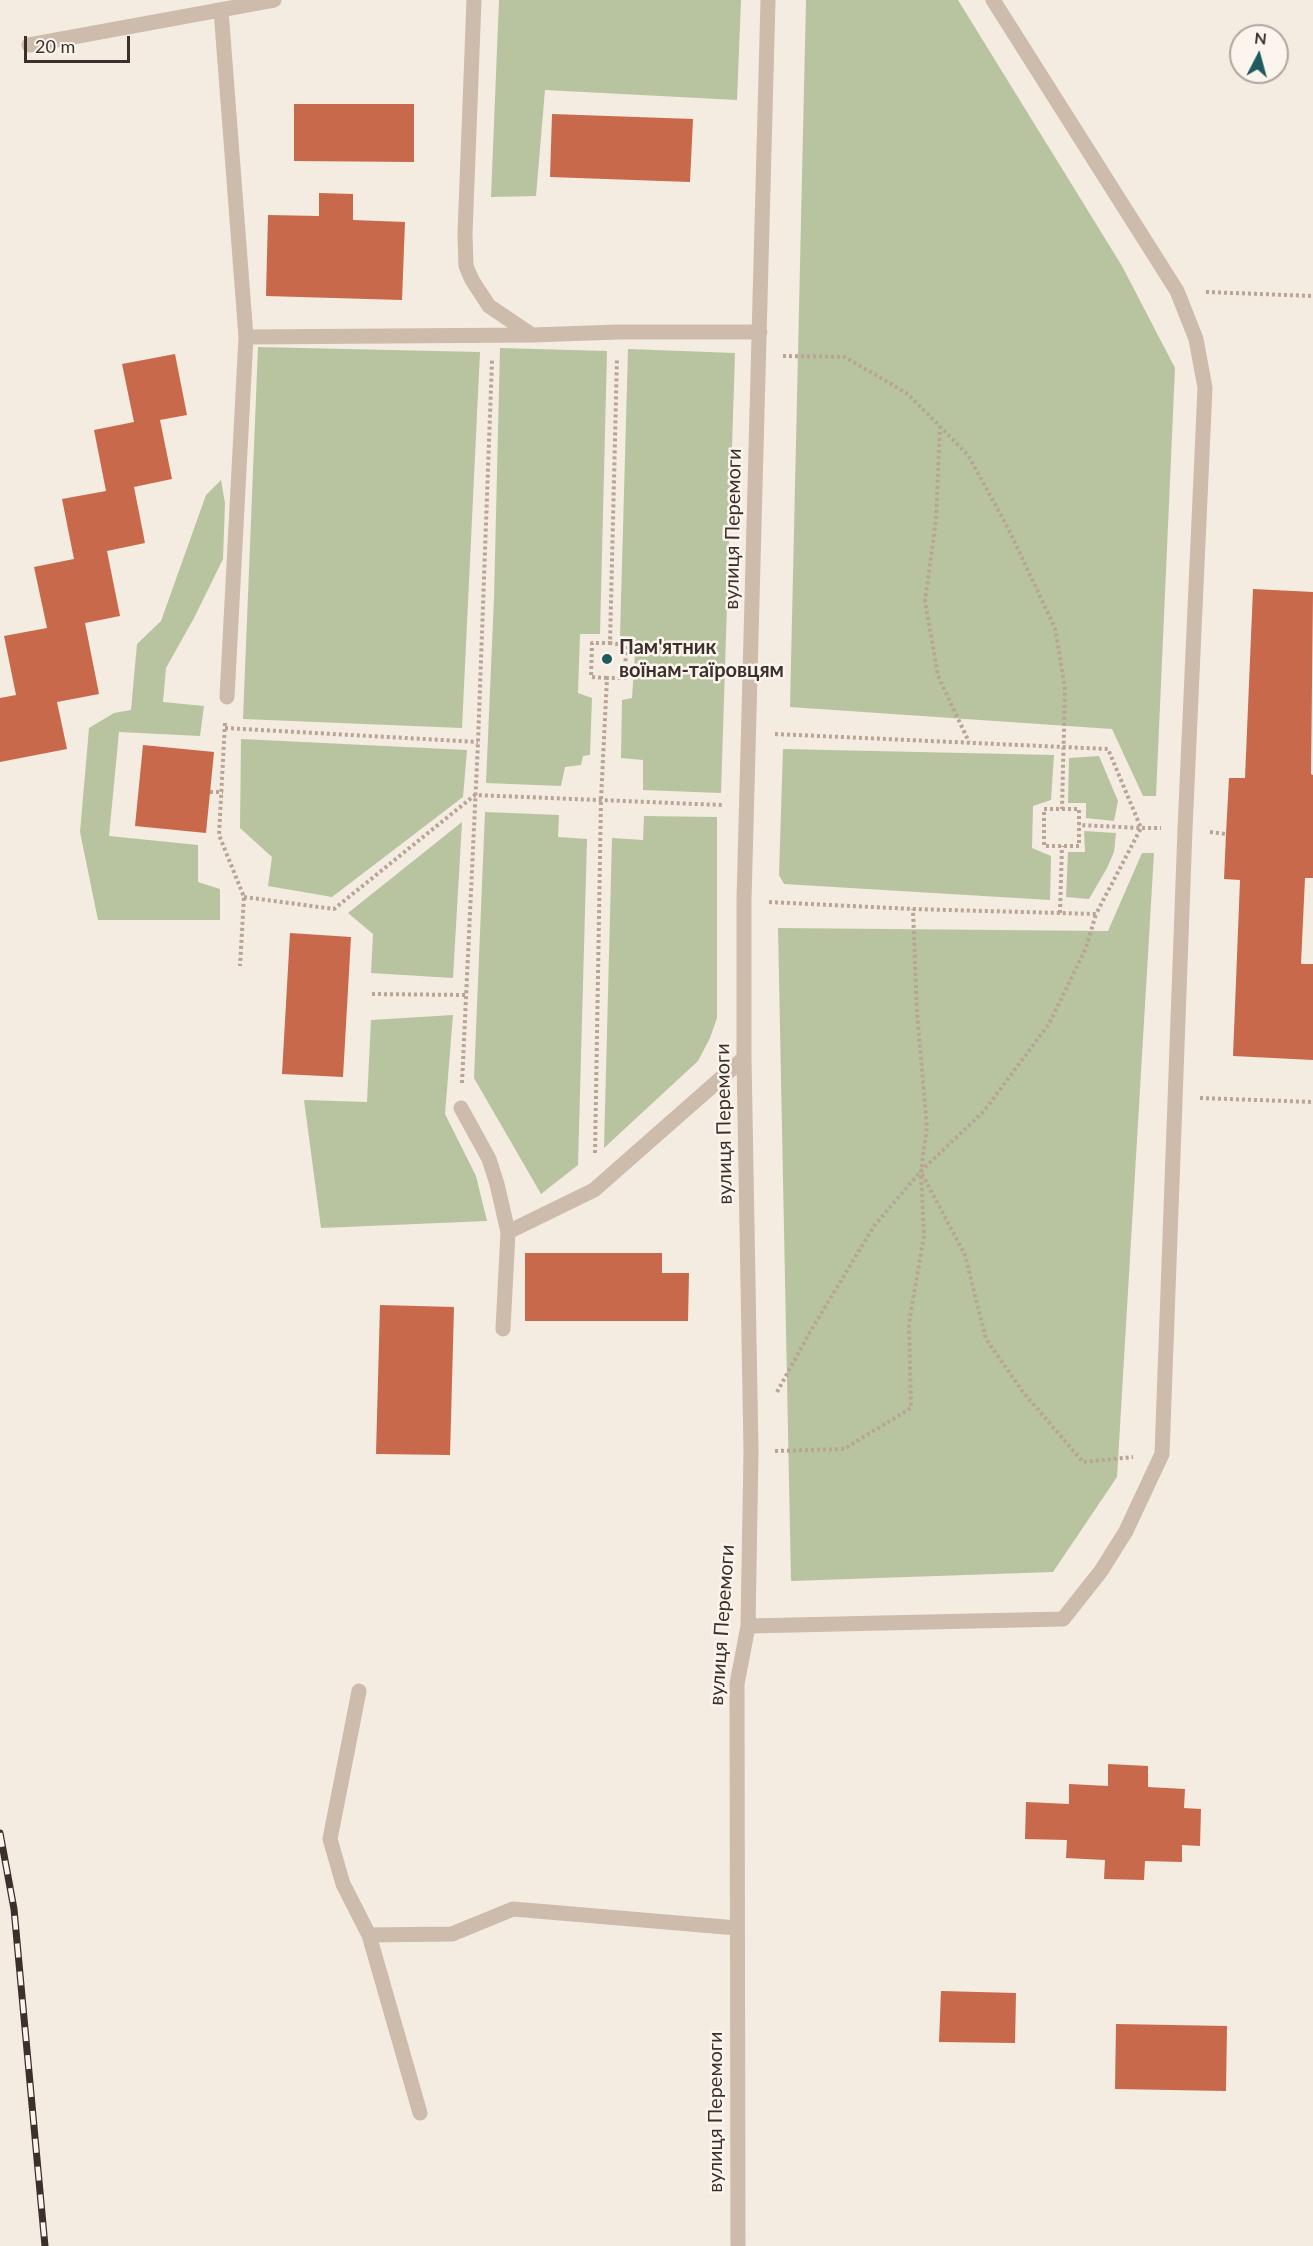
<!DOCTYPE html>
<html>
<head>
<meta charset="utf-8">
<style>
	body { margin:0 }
	#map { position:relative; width:1313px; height:2246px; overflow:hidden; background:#f4ebe1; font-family:Lato,sans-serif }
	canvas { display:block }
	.north { position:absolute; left:1229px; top:24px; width:60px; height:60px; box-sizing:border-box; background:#fbf5ee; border:2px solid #aea6a0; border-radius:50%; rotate:6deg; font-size:16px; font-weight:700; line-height:24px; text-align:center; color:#3b302b }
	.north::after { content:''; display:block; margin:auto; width:21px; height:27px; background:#1f5a5e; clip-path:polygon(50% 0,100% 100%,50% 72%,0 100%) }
	.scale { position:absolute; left:24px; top:36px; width:106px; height:27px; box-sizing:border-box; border:3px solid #3b302b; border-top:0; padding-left:8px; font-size:18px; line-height:21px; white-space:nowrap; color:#3b302b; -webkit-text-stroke:4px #fbf5ee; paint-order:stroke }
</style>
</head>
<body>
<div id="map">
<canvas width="1313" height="2246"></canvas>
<div class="north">N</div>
<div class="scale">20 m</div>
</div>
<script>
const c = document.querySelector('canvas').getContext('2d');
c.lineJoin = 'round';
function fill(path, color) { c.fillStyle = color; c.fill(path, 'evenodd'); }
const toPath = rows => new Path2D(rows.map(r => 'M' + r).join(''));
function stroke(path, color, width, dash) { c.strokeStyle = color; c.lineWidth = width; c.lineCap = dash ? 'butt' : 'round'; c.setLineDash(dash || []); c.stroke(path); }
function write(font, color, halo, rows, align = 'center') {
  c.font = font + ' Lato,sans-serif'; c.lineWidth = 5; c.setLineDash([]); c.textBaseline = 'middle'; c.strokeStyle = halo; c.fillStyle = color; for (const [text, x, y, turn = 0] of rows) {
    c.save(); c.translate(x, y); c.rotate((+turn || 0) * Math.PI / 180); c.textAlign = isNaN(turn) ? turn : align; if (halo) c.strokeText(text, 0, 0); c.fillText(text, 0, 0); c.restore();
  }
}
const green = toPath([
	[499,0,741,0,737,100,545,90,536,196,491,197],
	[806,0,958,0,1122,266,1175,368,1156,796,1143,796,1112,729,790,707],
	[258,347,480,352,462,728,243,719],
	[500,348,607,351,600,634,580,634,578,693,592,698,590,755,583,756,581,765,565,767,561,786,486,783,494,598],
	[628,349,735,353,721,793,643,790,643,760,621,758,622,700,632,698,636,638,620,636],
	[221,480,225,503,223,559,194,618,166,668,163,702,204,706,200,736,119,732,109,836,198,845,198,882,220,889,220,920,98,920,80,832,89,728,114,713,131,710,137,644,161,621,206,495],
	[241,739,467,750,463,797,332,897,268,886,272,857,240,828],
	[783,749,1054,755,1051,800,1033,806,1032,848,1051,856,1050,900,784,884,779,875],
	[1099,756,1118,801,1114,821,1086,818,1086,803,1068,803,1069,758],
	[485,812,559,815,558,837,587,839,578,1165,541,1194,474,1078],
	[644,816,717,817,717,1018,710,1038,698,1061,604,1148,612,838,643,840],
	[462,822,453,978,371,973,373,934,348,913],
	[1084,831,1116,833,1114,852,1107,868,1089,899,1066,897,1068,852,1085,852],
	[1142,853,1154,853,1117,1477,1053,1572,791,1581,778,928,1108,931],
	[453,1015,445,1114,476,1176,487,1221,321,1228,304,1100,367,1102,371,1020]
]);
const building = toPath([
	[294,104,414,104,414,162,294,161],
	[552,114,693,119,690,182,550,177],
	[319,193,353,194,353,220,405,222,402,300,266,296,268,215,319,216],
	[175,354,187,415,160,420,172,479,134,487,145,543,107,551,120,616,85,623,99,694,57,702,67,749,0,762,0,698,16,695,4,636,47,628,34,567,74,559,62,499,106,491,94,430,134,422,122,364],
	[1253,589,1313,592,1311,774,1313,775,1313,878,1305,878,1301,964,1313,964,1313,1060,1233,1056,1240,880,1224,879,1226,834,1229,778,1245,778],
	[143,745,214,752,206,833,135,826],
	[290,933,351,937,343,1077,282,1074],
	[525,1253,662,1253,662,1273,689,1273,688,1321,525,1321],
	[380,1305,454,1307,450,1455,376,1454],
	[1108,1764,1148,1766,1148,1787,1185,1789,1184,1808,1201,1809,1200,1846,1182,1845,1182,1862,1145,1861,1144,1880,1104,1879,1105,1860,1066,1858,1067,1840,1025,1839,1026,1802,1069,1804,1069,1784,1108,1786],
	[941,1991,1016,1993,1015,2043,939,2042],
	[1116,2024,1227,2026,1226,2091,1115,2089]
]);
const path = toPath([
	[1206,292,1313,296],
	[783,356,845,357,908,394,968,455,1008,528,1055,628,1065,689,1062,809],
	[940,426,936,520,925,601,938,676,969,742],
	[607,678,591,677,592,643,610,643],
	[225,723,219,835,244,897,240,966],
	[225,728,478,742],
	[775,734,1108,749,1141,828,1161,828],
	[210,792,223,792],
	[1044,809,1079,809,1079,846,1044,846,1044,809],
	[1210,832,1226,834],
	[244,897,334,909,475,795,722,805],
	[769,902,913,909,1096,914,1141,828,1079,825],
	[1060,913,1062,846],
	[372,994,465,995],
	[462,1083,478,742,492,360],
	[1200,1098,1313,1102],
	[595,1153,601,799,607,678,625,678,626,645,610,643,617,358],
	[922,1174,965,1255,986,1339,1023,1392,1083,1462,1133,1457],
	[777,1392,810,1332,874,1226,921,1171,984,1111,1049,1024,1086,948,1096,914],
	[775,1451,844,1449,911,1408,909,1323,924,1236,921,1171,927,1127,917,1013,913,909]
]);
const minor = toPath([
	[474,0,465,234,466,266,472,280,489,306,532,335,618,332,760,332],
	[221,10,246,337,227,697],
	[29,45,274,0],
	[246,337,532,335],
	[461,1108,489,1159,497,1184,508,1232,503,1329],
	[508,1232,594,1190,744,1058],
	[748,1626,1063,1619,1101,1571,1126,1531,1162,1454,1185,829,1205,388,1196,339,1177,291,993,0],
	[359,1691,330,1839,343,1884,369,1935,420,2113],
	[369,1935,452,1934,513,1909,737,1928],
	[738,2246,737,1684,748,1626,751,1451,744,1058,744,900,768,0]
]);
const rail = toPath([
	[0,1833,14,1909,45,2246]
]);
const markers = [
	[607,659,6,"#1f5a5e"]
];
const streetNames = [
	["вулиця Перемоги",733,529,-89],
	["вулиця Перемоги",724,1124,-91],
	["вулиця Перемоги",722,1625,-86],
	["вулиця Перемоги",716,2112,-90]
];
const poiNames = [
	["Пам'ятник",619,648],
	["воїнам-таїровцям",619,671]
];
fill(green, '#b8c4a0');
fill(building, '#c8694b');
stroke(path, '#b9a596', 4, [3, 3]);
stroke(minor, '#cdbbac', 15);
stroke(rail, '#3b302b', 7);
stroke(rail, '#fbf5ee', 4.5, [14]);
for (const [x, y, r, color] of markers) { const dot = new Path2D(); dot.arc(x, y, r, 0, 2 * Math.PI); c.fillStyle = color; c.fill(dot); stroke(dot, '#fbf5ee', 2); }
write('20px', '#3b302b', '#fbf5ee', streetNames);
write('bold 20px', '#3b302b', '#fbf5ee', poiNames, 'left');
</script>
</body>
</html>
